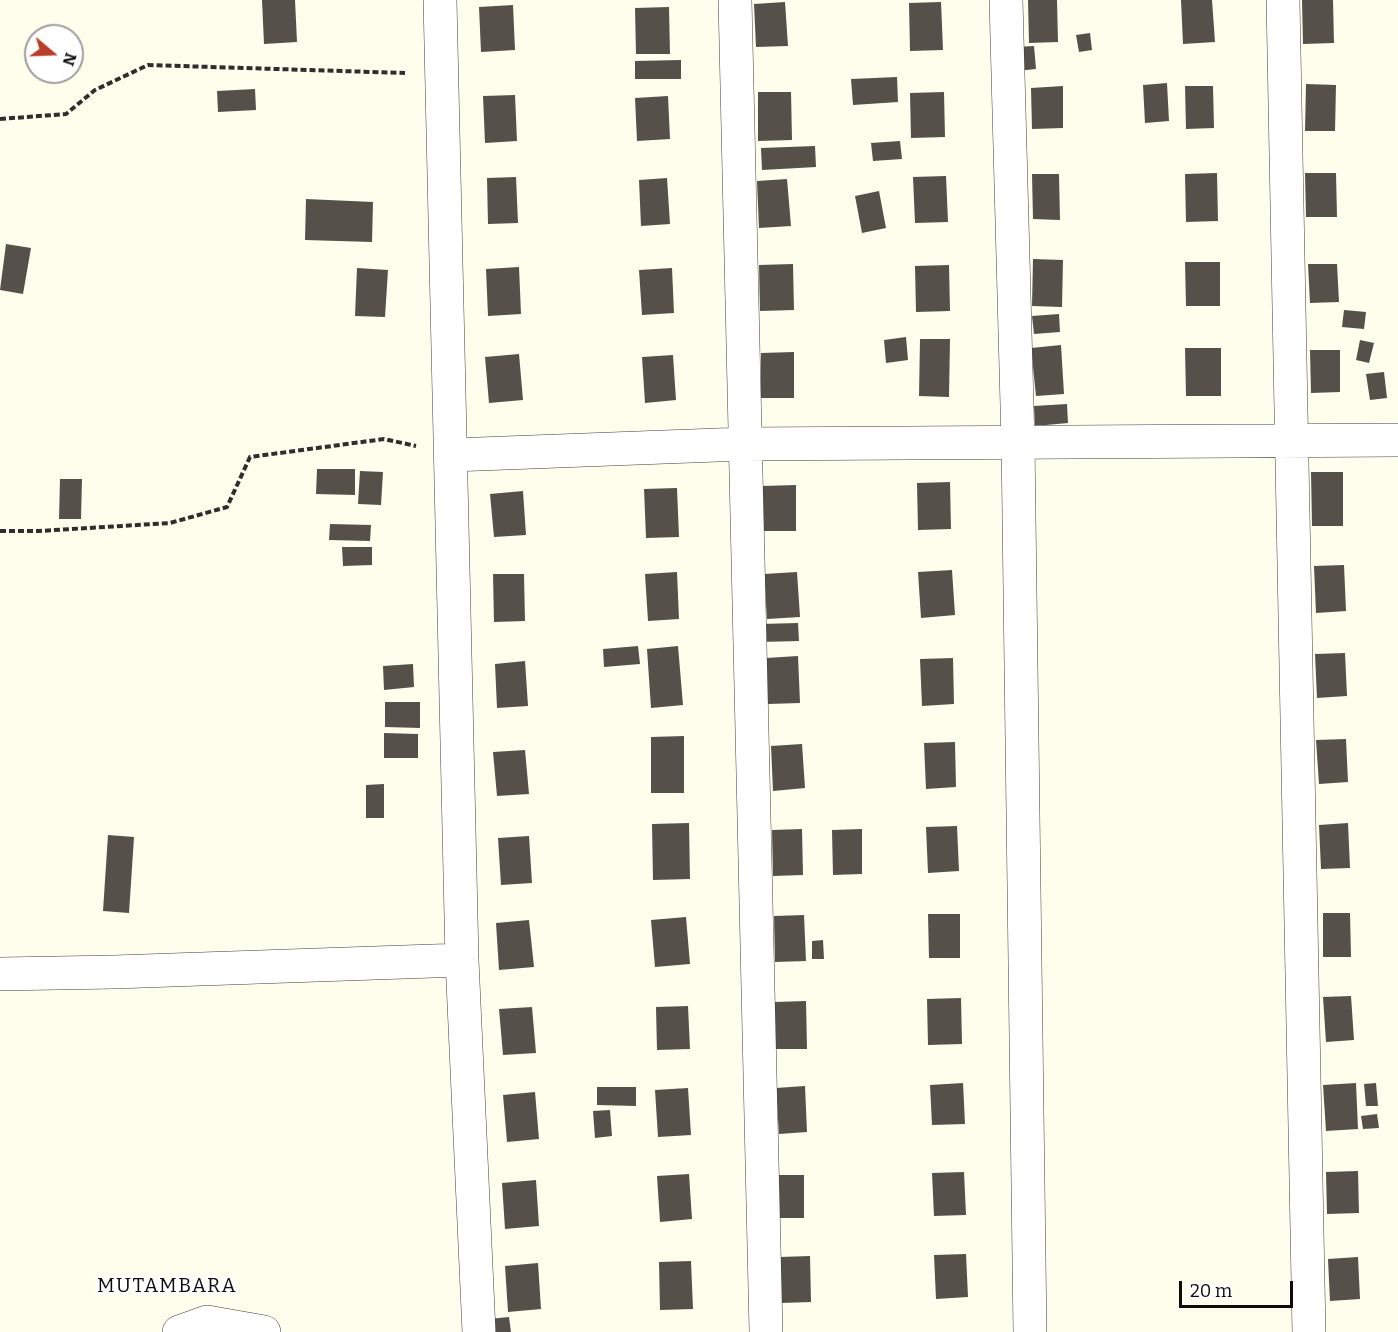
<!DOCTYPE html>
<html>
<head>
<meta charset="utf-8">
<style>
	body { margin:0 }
	#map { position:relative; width:1398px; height:1332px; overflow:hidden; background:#fefeec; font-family:Bitter,serif }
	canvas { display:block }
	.north { position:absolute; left:24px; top:24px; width:60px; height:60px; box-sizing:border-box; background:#fff; border:2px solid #9e9e9e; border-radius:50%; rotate:109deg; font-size:16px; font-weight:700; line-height:24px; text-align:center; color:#0c0c0c }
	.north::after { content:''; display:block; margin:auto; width:21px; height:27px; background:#b73f29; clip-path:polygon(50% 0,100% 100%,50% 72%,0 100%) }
	.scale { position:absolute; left:1179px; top:1281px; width:114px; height:27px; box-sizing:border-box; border:3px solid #0c0c0c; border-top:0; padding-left:8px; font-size:18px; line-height:21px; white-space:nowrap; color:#0c0c0c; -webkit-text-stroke:4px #fff; paint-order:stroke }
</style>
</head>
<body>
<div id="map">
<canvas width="1398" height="1332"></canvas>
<div class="north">N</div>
<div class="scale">20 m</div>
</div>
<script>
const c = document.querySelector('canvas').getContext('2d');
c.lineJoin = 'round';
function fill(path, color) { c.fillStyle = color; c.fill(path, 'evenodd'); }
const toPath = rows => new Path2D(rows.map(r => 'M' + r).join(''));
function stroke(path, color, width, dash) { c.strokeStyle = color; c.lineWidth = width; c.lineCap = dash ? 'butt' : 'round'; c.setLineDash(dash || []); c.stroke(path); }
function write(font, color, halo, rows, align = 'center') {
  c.font = font + ' Bitter,serif'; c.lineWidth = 6; c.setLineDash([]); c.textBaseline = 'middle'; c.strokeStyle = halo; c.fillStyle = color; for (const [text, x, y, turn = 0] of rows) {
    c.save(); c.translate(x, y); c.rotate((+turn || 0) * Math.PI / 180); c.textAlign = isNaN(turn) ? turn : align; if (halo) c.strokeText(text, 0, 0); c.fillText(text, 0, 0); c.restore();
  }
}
const building = toPath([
	[262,0,295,0,297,42,264,44],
	[1028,0,1057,0,1058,42,1029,43],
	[1181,0,1212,0,1215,42,1183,44],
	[1302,0,1333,0,1334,43,1303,44],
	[785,2,788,46,756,47,754,4],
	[941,2,943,50,910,51,909,3],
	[513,5,515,50,481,52,479,7],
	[669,7,670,54,636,54,635,8],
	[1090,33,1092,50,1079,52,1076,35],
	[1034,46,1036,69,1017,71,1015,47],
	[681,60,681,79,635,79,635,61],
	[897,77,898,102,853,105,851,79],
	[1167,83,1169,121,1145,123,1143,85],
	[1306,84,1336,85,1335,131,1305,131],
	[1063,86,1063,128,1032,129,1031,88],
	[1185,86,1213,86,1214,128,1186,129],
	[255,89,256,110,218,112,217,91],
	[758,92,791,92,792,140,758,141],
	[944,92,945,137,911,138,910,93],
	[515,95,517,141,485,143,483,96],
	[668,96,670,139,637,141,635,98],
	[900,141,902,159,873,161,871,143],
	[815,146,816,167,762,170,761,148],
	[1217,173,1218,221,1186,222,1185,174],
	[1305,173,1336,173,1337,217,1306,217],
	[1032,174,1059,174,1060,220,1033,219],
	[946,176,948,222,915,223,913,177],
	[516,177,518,223,488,224,487,178],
	[667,178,670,224,641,226,639,180],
	[787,179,791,226,759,228,757,181],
	[879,191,886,228,862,233,855,196],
	[306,199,373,202,372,242,305,240],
	[6,244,31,248,23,294,0,290],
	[1033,259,1063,260,1062,307,1032,306],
	[1185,262,1220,262,1220,306,1186,306],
	[793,264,794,310,760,311,759,265],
	[1308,264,1337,264,1339,302,1310,303],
	[949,265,950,311,916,312,915,266],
	[519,267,521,314,488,316,486,269],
	[357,268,388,270,385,317,355,316],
	[672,268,674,313,642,315,639,270],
	[1344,310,1366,312,1364,329,1342,327],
	[1059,314,1060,332,1034,334,1032,316],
	[906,337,908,360,886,363,884,340],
	[920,339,950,339,949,397,919,396],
	[1360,340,1374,343,1369,363,1356,360],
	[1061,345,1064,394,1036,396,1031,348],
	[1185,348,1221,348,1221,396,1186,396],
	[1310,350,1340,350,1340,392,1311,393],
	[794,352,794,398,761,398,761,353],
	[519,354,523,400,489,403,485,357],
	[673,355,676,400,645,403,642,357],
	[1384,372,1387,398,1370,400,1366,374],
	[1067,404,1068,423,1035,426,1034,406],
	[317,469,355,469,355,495,316,494],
	[360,471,383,472,381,505,358,504],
	[1311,472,1343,472,1343,526,1312,526],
	[60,479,82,479,81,519,59,519],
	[950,482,951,529,918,530,917,483],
	[796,485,796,531,762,531,762,486],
	[677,488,679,537,646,538,644,489],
	[523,491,526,535,494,537,490,494],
	[330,524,371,525,370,541,329,540],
	[342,547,372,547,372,565,343,566],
	[1344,565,1346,611,1316,613,1314,566],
	[952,570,955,615,921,618,918,572],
	[677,572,679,619,648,621,645,574],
	[797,572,800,617,767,619,764,574],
	[493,574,524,574,525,621,494,622],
	[798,623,799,641,760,642,760,624],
	[638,646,640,664,604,667,603,649],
	[678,646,683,705,651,708,647,649],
	[1345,653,1347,696,1317,698,1315,654],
	[798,656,800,703,768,704,766,658],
	[953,658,954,704,922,706,920,659],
	[525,661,528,706,497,708,495,664],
	[413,664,414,687,384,690,383,666],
	[385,702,420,702,420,728,385,727],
	[384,733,418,734,418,758,384,758],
	[684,736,684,793,651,793,651,737],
	[1346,739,1348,782,1319,784,1316,740],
	[955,742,956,787,926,789,924,743],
	[802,744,805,788,773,791,771,746],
	[525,750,529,794,497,796,493,752],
	[384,784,384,818,366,818,366,785],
	[689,823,690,879,653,880,652,824],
	[1348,823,1350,868,1321,869,1319,825],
	[957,826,959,871,928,873,926,827],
	[802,829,803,875,773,876,772,830],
	[862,829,862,874,833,875,832,830],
	[108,835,134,837,129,913,103,911],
	[529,836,532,883,501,885,498,838],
	[1323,913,1350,913,1351,957,1323,957],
	[928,914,960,914,960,958,929,958],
	[804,915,806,961,775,962,774,916],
	[686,917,690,964,655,967,651,920],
	[529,920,534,967,499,970,496,923],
	[823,940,824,959,812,959,812,941],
	[1351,996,1354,1040,1326,1042,1323,997],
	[961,998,962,1044,928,1045,927,999],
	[806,1001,807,1049,775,1049,775,1002],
	[688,1006,690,1049,657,1050,656,1007],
	[532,1007,536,1053,503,1055,499,1009],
	[963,1083,965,1124,932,1125,930,1085],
	[1356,1083,1358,1129,1326,1131,1323,1085],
	[1376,1083,1378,1106,1366,1106,1364,1084],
	[805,1086,807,1132,779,1134,776,1088],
	[597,1087,636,1087,636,1106,597,1105],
	[688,1088,691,1135,658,1137,655,1090],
	[535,1092,539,1139,507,1142,503,1095],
	[610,1110,612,1136,595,1138,593,1111],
	[1377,1114,1379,1128,1363,1129,1361,1116],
	[1358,1171,1359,1213,1327,1214,1326,1172],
	[964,1172,966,1215,934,1216,932,1173],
	[689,1174,692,1219,660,1222,657,1176],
	[779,1175,804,1175,804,1218,779,1218],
	[536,1180,539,1226,505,1229,502,1183],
	[966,1254,968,1297,936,1299,934,1255],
	[810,1256,811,1302,781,1303,780,1257],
	[1358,1257,1360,1299,1330,1301,1328,1259],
	[691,1261,693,1309,660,1310,659,1262],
	[538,1263,541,1309,508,1312,505,1266],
	[509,1317,511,1332,491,1332,489,1319]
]);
const path = toPath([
	[0,119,66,114,95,90,148,65,405,73],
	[0,531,39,531,170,523,227,507,250,457,384,439,416,446]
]);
const minor = toPath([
	[440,0,462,960,479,1332],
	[735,0,766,1332],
	[1006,0,1018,442,1030,1332],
	[1283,0,1309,1332],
	[452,455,744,444,1398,440],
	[0,974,114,972,462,960],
	[179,1332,207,1322,264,1332]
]);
const quarterNames = [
	["MUTAMBARA",167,1286]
];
fill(building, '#555049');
stroke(minor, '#3f3f3f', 34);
stroke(path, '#2e2e2e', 4, [6, 3]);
stroke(minor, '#fff', 33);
c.letterSpacing = '1.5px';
write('20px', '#0c0c0c', '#fff', quarterNames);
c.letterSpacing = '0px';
</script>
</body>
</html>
